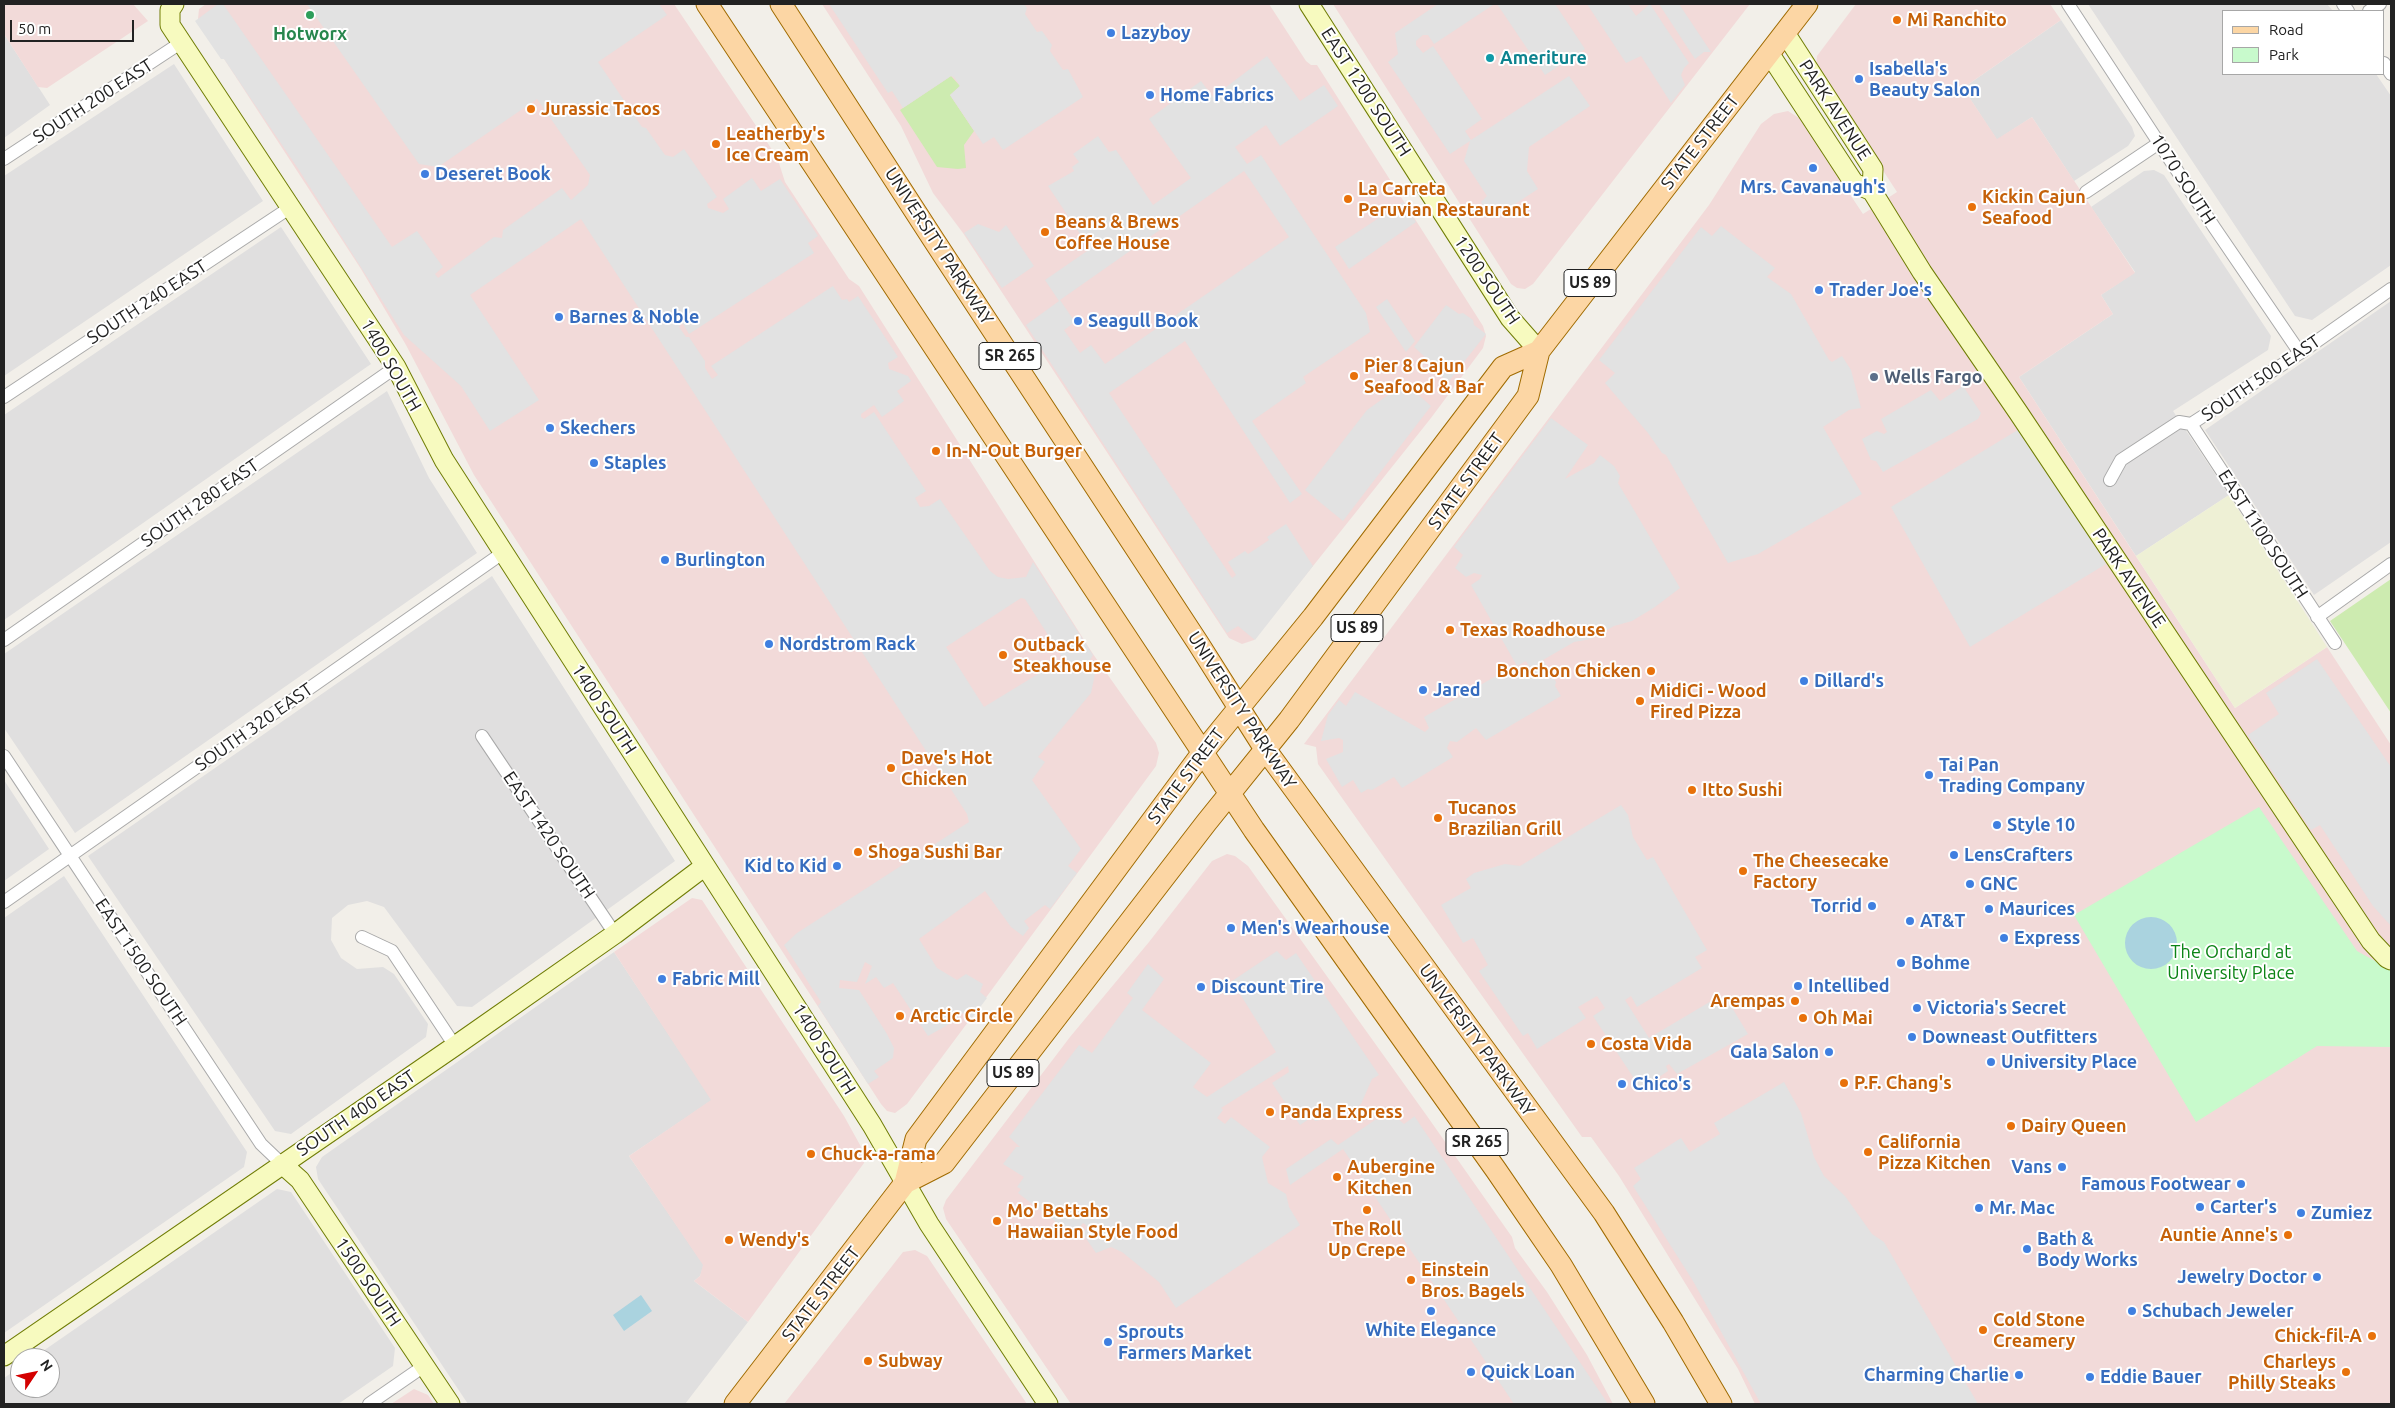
<!DOCTYPE html>
<html>
<head>
<meta charset="utf-8">
<style>
	body { margin:0 }
	#map { position:relative; width:2395px; height:1408px; overflow:hidden; background:#f2efe9; font-family:Ubuntu,sans-serif }
	canvas { display:block }
	.frame { position:absolute; inset:0; border:5px solid #222; pointer-events:none }
	.legend { position:absolute; left:2222px; top:10px; width:162px; height:65px; box-sizing:border-box; background:#fff; border:1px solid #a7a7a7; margin:0; padding:6px 9px; list-style:none; font-size:15px; color:#222 }
	.legend li { display:flex; align-items:center; gap:10px; height:25px }
	.legend b { width:25px; border:1px solid #a7a7a7 }
	.north { position:absolute; left:10px; top:1348px; width:50px; height:50px; box-sizing:border-box; background:#fff; border:1px solid #a7a7a7; border-radius:50%; rotate:56deg; font-size:14px; font-weight:700; line-height:20px; text-align:center; color:#222 }
	.north::after { content:''; display:block; margin:auto; width:18px; height:22px; background:#d40000; clip-path:polygon(50% 0,100% 100%,50% 72%,0 100%) }
	.scale { position:absolute; left:10px; top:20px; width:124px; height:22px; box-sizing:border-box; border:2px solid #222; border-top:0; padding-left:6px; font-size:15px; line-height:18px; white-space:nowrap; color:#222; -webkit-text-stroke:4px #fff; paint-order:stroke }
</style>
</head>
<body>
<div id="map">
<canvas width="2395" height="1408"></canvas>
<div class="frame"></div>
<ul class="legend">
<li><b style="height:6px;background:#fcd6a4"></b>Road</li>
<li><b style="height:14px;background:#c8facc"></b>Park</li>
</ul>
<div class="north">N</div>
<div class="scale">50 m</div>
</div>
<script>
const c = document.querySelector('canvas').getContext('2d');
c.lineJoin = 'round';
function fill(path, color) { c.fillStyle = color; c.fill(path, 'evenodd'); }
const toPath = rows => new Path2D(rows.map(r => 'M' + r).join(''));
function stroke(path, color, width, dash) { c.strokeStyle = color; c.lineWidth = width; c.lineCap = dash ? 'butt' : 'round'; c.setLineDash(dash || []); c.stroke(path); }
function write(font, color, halo, rows, align = 'center') {
  c.font = font + ' Ubuntu,sans-serif'; c.lineWidth = 4; c.setLineDash([]); c.textBaseline = 'middle'; c.strokeStyle = halo; c.fillStyle = color; for (const [text, x, y, turn = 0] of rows) {
    c.save(); c.translate(x, y); c.rotate((+turn || 0) * Math.PI / 180); c.textAlign = isNaN(turn) ? turn : align; if (halo) c.strokeText(text, 0, 0); c.fillText(text, 0, 0); c.restore();
  }
}
const residential = toPath([
	[2088,4,2327,4,2333,11,2224,11,2224,74,2376,74,2391,96,2391,265,2312,320,2295,316],
	[2061,20,2132,127,2135,136,2128,146,2074,181,2032,117,1997,140,1963,88],
	[4,34,50,105,4,138],
	[174,64,263,201,4,376,4,176],
	[2154,170,2164,175,2271,336,2268,350,2173,411,2229,495,2136,556,2019,377,2113,314,2101,295,2135,272,2091,207,2144,171],
	[281,227,371,364,4,620,4,415],
	[2391,301,2391,542,2314,595,2205,430],
	[387,391,429,478,477,553,75,833,4,728,4,654],
	[492,576,675,861,472,1007,457,1006,384,907,367,901,348,905,332,918,331,940,341,958,357,969,383,967,394,974,428,1024,426,1037,291,1134,275,1131,88,856],
	[4,780,49,849,4,881],
	[64,876,247,1152,244,1167,4,1333,4,918],
	[614,952,711,1098,711,1101,629,1156,704,1265,700,1276,694,1281,748,1322,685,1404,468,1404,318,1179,316,1167,322,1157],
	[277,1189,291,1192,395,1348,393,1366,338,1404,4,1404,4,1378,20,1367,20,1388,50,1388,50,1358,33,1358]
]);
const commercial = toPath([
	[4,4,133,4,148,21,47,88,38,87,4,34],
	[206,4,674,4,769,145,778,160,785,182,849,279,859,286,1093,654,1156,743,1159,753,1156,766,971,1018,907,1104,895,1113,887,1111,881,1104,474,475,406,345,361,269,198,19,199,9],
	[822,4,1269,4,1306,61,1311,65,1317,65,1483,326,1486,336,1483,348,1431,418,1254,640,1242,644,1229,638,963,233,933,193,901,126],
	[1333,4,1750,4,1533,284,1525,289,1517,288,1511,284],
	[1856,4,2050,4,2061,20,1963,88,1997,139,2032,117,2135,273,2101,295,2113,314,2019,377,2235,708,2327,647,2391,745,2391,1404,1755,1404,1738,1369,1619,1176,1591,1137,1582,1137,1318,764,1316,747,1304,744,1709,205,1761,124,1774,114,1788,111,1799,118,1863,214,1897,192,1816,67,1817,56],
	[1227,854,1235,856,1248,866,1427,1116,1512,1237,1515,1248,1547,1292,1587,1355,1613,1404,1071,1404,946,1219,943,1208,946,1200,1070,1037,1149,942,1212,861],
	[692,898,702,900,844,1116,865,1154,864,1163,748,1322,694,1281,700,1276,703,1265,629,1156,711,1100,614,952],
	[915,1250,927,1256,1027,1404,784,1404,903,1252],
	[414,1389,428,1395,434,1404,391,1404]
]);
const farmland = toPath([
	[2229,495,2327,647,2235,708,2136,556]
]);
const grass = toPath([
	[951,76,960,86,950,95,974,131,964,145,966,168,958,169,937,167,900,110],
	[2391,579,2391,713,2330,621]
]);
const park = toPath([
	[2259,807,2357,951,2391,970,2391,1047,2317,1046,2196,1122,2074,915]
]);
const parking = toPath([
	[218,4,223,4,392,247,417,231,443,267,435,274,438,278,494,237,502,238,503,230,562,188,571,200,588,185,590,175,537,99,438,167,419,164,307,4,659,4,667,15,598,62,642,127,646,128,665,155,673,157,684,149,717,197,707,204,708,208,723,213,729,209,723,199,752,178,761,191,780,179,818,236,808,243,814,253,689,334,683,324,681,324,679,327,686,337,689,337,705,361,705,368,712,379,718,375,711,366,833,286,842,300,847,299,849,302,858,296,898,357,888,363,889,369,908,376,911,381,897,391,904,401,882,417,874,405,861,414,861,417,864,419,874,412,926,491,915,498,920,507,929,506,940,499,990,571,998,577,1008,579,1026,577,1033,562,1093,655,1088,664,1095,674,1091,693,1038,757,1045,762,1032,780,1081,849,1068,866,1077,873,1050,909,1045,905,1024,921,1029,928,1023,936,1011,927,985,891,919,939,937,968,957,980,966,974,983,984,980,992,987,998,972,1018,967,1014,961,1013,951,1023,928,1036,893,983,884,988,876,977,865,984,872,966,865,962,857,982,840,980,839,988,859,990,887,1034,894,1048,893,1058,874,1071,879,1077,868,1084,818,1006,821,1002,784,945,797,933,969,822,967,814,581,219,470,295,539,400,490,431,461,386,404,335,299,170,224,59,221,59,195,21],
	[1021,598,1025,599,1062,657,1061,660,984,707,946,647],
	[829,4,1024,4,1027,8,1025,14,1037,32,1042,31,1052,45,1050,51,1063,70,1068,69,1083,97,1003,150,994,137,983,144,950,95,960,86,954,77,951,76,903,108,892,91,888,93],
	[1438,4,1493,5,1434,44,1428,35,1423,35,1416,41,1416,45,1423,53,1433,46,1482,119,1465,131,1471,140,1569,76,1590,106,1529,147,1527,171,1538,189,1492,219,1481,202,1487,196,1464,161,1470,141,1450,154,1388,62,1398,54,1395,33],
	[1497,4,1555,4,1585,49,1545,75],
	[1587,4,1628,4,1636,16,1650,4,1689,63,1684,68,1681,75,1685,85,1671,103,1641,56,1626,63],
	[1659,4,1679,4,1711,52,1704,52,1695,59],
	[1267,56,1300,101,1324,85,1338,106,1280,146,1266,125,1235,147,1247,164,1261,155,1366,313,1370,332,1303,377,1306,383,1252,421,1302,494,1290,503,1185,341,1109,393,1232,578,1236,575,1228,562,1245,551,1248,554,1269,540,1267,537,1286,524,1313,566,1255,640,1238,626,1227,633,1026,325,1059,301,1045,280,1090,249,1048,186,1074,171,1072,167,1079,162,1073,154,1098,136,1109,152,1116,150,1153,205,1191,178,1149,119,1201,81,1213,97],
	[1244,171,1289,237,1105,364,1091,345,1080,353,1064,330,1075,322,1060,300],
	[1403,202,1416,222,1349,269,1335,247],
	[978,224,999,232,1006,225,1034,266,1002,288,964,233],
	[1721,226,1775,268,1767,277,1791,294,1829,360,1832,362,1842,356,1851,370,1861,408,1849,410,1823,427,1862,494,1758,554,1728,563,1666,455,1662,453,1648,433,1605,383,1615,373,1599,360,1701,227,1712,236],
	[1387,299,1415,341,1406,352,1376,307],
	[1446,305,1459,314,1463,313,1473,320,1474,325,1486,334,1448,382,1431,369,1424,356,1414,347],
	[1405,383,1431,406,1343,521,1305,490,1367,410],
	[1963,386,1981,413,1978,419,1883,472,1876,461,1871,460,1862,439,1877,431,1884,434,1887,432,1881,419,1931,390,1940,401],
	[1551,418,1588,445,1565,479,1594,463,1600,455,1614,466,1620,476,1618,483,1680,588,1655,607,1632,621,1614,626,1591,639,1574,642,1543,660,1556,682,1555,686,1561,696,1486,740,1476,728,1457,742,1450,741,1447,748,1453,757,1402,788,1394,777,1372,790,1368,789,1361,793,1353,780,1342,787,1326,759,1343,752,1343,740,1339,738,1321,741,1328,715,1339,700,1346,706,1355,692,1425,732,1429,728,1424,717,1512,667,1518,677,1530,668,1526,661,1517,666,1471,585,1480,579,1482,575,1474,573,1466,577,1455,568,1463,555,1454,547],
	[2021,428,2106,564,1970,647,1891,507],
	[2317,659,2391,767,2391,926,2373,906,2320,825,2311,830,2248,735,2279,714,2266,693],
	[1621,805,1628,815,1633,837,1647,860,1653,857,1707,950,1695,957,1702,968,1637,1007,1631,996,1625,1000,1649,1038,1718,997,1723,1006,1731,1006,1748,1034,1677,1074,1669,1064,1666,1066,1668,1071,1641,1089,1593,1016,1605,1008,1597,996,1578,1007,1586,1018,1537,1049,1528,1033,1523,1036,1479,971,1488,965,1473,938,1463,943,1441,905,1471,888,1466,879,1474,873,1505,864,1520,866],
	[1277,951,1286,960,1296,953,1379,1075,1372,1079,1361,1104,1344,1116,1315,1121,1312,1117,1300,1125,1272,1083,1289,1072,1288,1066,1221,1108,1223,1110,1217,1118,1225,1124,1231,1117,1270,1147,1262,1157,1268,1183,1286,1194,1289,1207,1300,1225,1176,1308,1159,1282,1122,1252,1111,1247,1096,1253,1083,1234,1087,1228,1086,1225,1083,1223,1073,1235,1018,1193,1021,1189,1017,1187,1024,1177,1003,1164,1016,1147,1020,1147,1009,1137,1079,1045,1092,1053,1133,998,1127,993,1148,964,1164,979,1142,1010,1211,1063,1193,1087,1207,1097,1276,1052,1232,981],
	[1784,1082,1801,1113,1814,1157,1824,1176,1845,1196,1872,1234,1884,1242,1978,1404,1761,1404,1693,1281,1633,1186,1641,1179,1634,1168,1681,1138,1690,1152,1720,1134,1714,1123],
	[1415,1116,1415,1117,1608,1404,1514,1404,1343,1149,1290,1185,1286,1169,1331,1139,1338,1145,1375,1120,1397,1118,1404,1124]
]);
const water = toPath([
	'2125 943a26 26 0 1 1 52 0a26 26 0 1 1-52 0Z',
	[641,1295,652,1311,624,1331,613,1315]
]);
const street = toPath([
	[2068,4,2214,227,2300,353],
	[2343,4,2348,11],
	[2369,11,2380,4],
	[2384,63,2391,74],
	[4,159,182,42],
	[2086,192,2159,143],
	[4,397,291,207],
	[2191,424,2335,643],
	[2110,480,2121,460,2179,422,2191,424,2300,353,2391,289],
	[2317,617,2391,564],
	[4,640,396,367],
	[482,736,615,934],
	[4,756,261,1144,282,1164],
	[4,902,504,552],
	[362,937,392,951,455,1046],
	[369,1404,424,1366]
]);
const secondary = toPath([
	[174,4,170,10,170,25,396,367,444,460,872,1125,929,1224,1048,1404],
	[1309,4,1510,318,1539,351],
	[1785,33,1873,169,1872,191],
	[1769,53,1854,183,1872,191,1922,272,2018,412,2371,941,2387,958,2391,960],
	[282,1164,300,1180,450,1404],
	[4,1356,455,1046,615,934,705,866]
]);
const primary = toPath([
	[707,4,1254,830,1496,1170,1561,1265,1644,1404],
	[781,4,935,242,1198,643,1265,749,1604,1213,1673,1322,1721,1404],
	[905,1183,944,1163,1206,823,1289,720,1528,396,1539,351,1807,4],
	[735,1404,905,1183,916,1139,1203,752,1313,617,1503,367,1539,351]
]);
const markers = [
	[310,15,5,"#2e9e5b"],
	[1897,20,5,"#e8710a"],
	[1111,33,5,"#3f7fe0"],
	[1490,58,5,"#0f9aa8"],
	[1859,79,5,"#3f7fe0"],
	[1150,95,5,"#3f7fe0"],
	[531,109,5,"#e8710a"],
	[716,144,5,"#e8710a"],
	[1813,168,5,"#3f7fe0"],
	[425,174,5,"#3f7fe0"],
	[1348,199,5,"#e8710a"],
	[1972,207,5,"#e8710a"],
	[1045,232,5,"#e8710a"],
	[1819,290,5,"#3f7fe0"],
	[559,317,5,"#3f7fe0"],
	[1078,321,5,"#3f7fe0"],
	[1354,376,5,"#e8710a"],
	[1874,377,5,"#5c6f8a"],
	[550,428,5,"#3f7fe0"],
	[936,451,5,"#e8710a"],
	[594,463,5,"#3f7fe0"],
	[665,560,5,"#3f7fe0"],
	[1450,630,5,"#e8710a"],
	[769,644,5,"#3f7fe0"],
	[1003,655,5,"#e8710a"],
	[1651,671,5,"#e8710a"],
	[1804,681,5,"#3f7fe0"],
	[1423,690,5,"#3f7fe0"],
	[1640,701,5,"#e8710a"],
	[891,768,5,"#e8710a"],
	[1929,775,5,"#3f7fe0"],
	[1692,790,5,"#e8710a"],
	[1438,818,5,"#e8710a"],
	[1997,825,5,"#3f7fe0"],
	[858,852,5,"#e8710a"],
	[1954,855,5,"#3f7fe0"],
	[837,866,5,"#3f7fe0"],
	[1743,871,5,"#e8710a"],
	[1970,884,5,"#3f7fe0"],
	[1872,906,5,"#3f7fe0"],
	[1989,909,5,"#3f7fe0"],
	[1910,921,5,"#3f7fe0"],
	[1231,928,5,"#3f7fe0"],
	[2004,938,5,"#3f7fe0"],
	[1901,963,5,"#3f7fe0"],
	[662,979,5,"#3f7fe0"],
	[1798,986,5,"#3f7fe0"],
	[1201,987,5,"#3f7fe0"],
	[1795,1001,5,"#e8710a"],
	[1917,1008,5,"#3f7fe0"],
	[900,1016,5,"#e8710a"],
	[1803,1018,5,"#e8710a"],
	[1912,1037,5,"#3f7fe0"],
	[1591,1044,5,"#e8710a"],
	[1829,1052,5,"#3f7fe0"],
	[1991,1062,5,"#3f7fe0"],
	[1844,1083,5,"#e8710a"],
	[1622,1084,5,"#3f7fe0"],
	[1270,1112,5,"#e8710a"],
	[2011,1126,5,"#e8710a"],
	[1868,1152,5,"#e8710a"],
	[811,1154,5,"#e8710a"],
	[2062,1167,5,"#3f7fe0"],
	[1337,1177,5,"#e8710a"],
	[2241,1184,5,"#3f7fe0"],
	[2200,1207,5,"#3f7fe0"],
	[1979,1208,5,"#3f7fe0"],
	[1367,1210,5,"#e8710a"],
	[2301,1213,5,"#3f7fe0"],
	[997,1221,5,"#e8710a"],
	[2288,1235,5,"#e8710a"],
	[729,1240,5,"#e8710a"],
	[2027,1249,5,"#3f7fe0"],
	[2317,1277,5,"#3f7fe0"],
	[1411,1280,5,"#e8710a"],
	[1431,1311,5,"#3f7fe0"],
	[2132,1311,5,"#3f7fe0"],
	[1983,1330,5,"#e8710a"],
	[2372,1336,5,"#e8710a"],
	[1108,1342,5,"#3f7fe0"],
	[868,1361,5,"#e8710a"],
	[1471,1372,5,"#3f7fe0"],
	[2346,1372,5,"#e8710a"],
	[2019,1375,5,"#3f7fe0"],
	[2090,1377,5,"#3f7fe0"]
];
const shields = [
	[1590,283,52],
	[1010,356,62],
	[1357,628,52],
	[1013,1073,52],
	[1477,1142,62]
];
const shieldNames = [
	["US 89",1590,283],
	["SR 265",1010,356],
	["US 89",1357,628],
	["US 89",1013,1073],
	["SR 265",1477,1142]
];
const foodNames = [
	["Mi Ranchito",1907,20],
	["Jurassic Tacos",541,109],
	["Leatherby's",726,134],
	["Ice Cream",726,155],
	["La Carreta",1358,189],
	["Peruvian Restaurant",1358,210],
	["Kickin Cajun",1982,197],
	["Seafood",1982,218],
	["Beans & Brews",1055,222],
	["Coffee House",1055,243],
	["Pier 8 Cajun",1364,366],
	["Seafood & Bar",1364,387],
	["In-N-Out Burger",946,451],
	["Texas Roadhouse",1460,630],
	["Outback",1013,645],
	["Steakhouse",1013,666],
	["Bonchon Chicken",1641,671,"right"],
	["MidiCi - Wood",1650,691],
	["Fired Pizza",1650,712],
	["Dave's Hot",901,758],
	["Chicken",901,779],
	["Itto Sushi",1702,790],
	["Tucanos",1448,808],
	["Brazilian Grill",1448,829],
	["Shoga Sushi Bar",868,852],
	["The Cheesecake",1753,861],
	["Factory",1753,882],
	["Arempas",1785,1001,"right"],
	["Arctic Circle",910,1016],
	["Oh Mai",1813,1018],
	["Costa Vida",1601,1044],
	["P.F. Chang's",1854,1083],
	["Panda Express",1280,1112],
	["Dairy Queen",2021,1126],
	["California",1878,1142],
	["Pizza Kitchen",1878,1163],
	["Chuck-a-rama",821,1154],
	["Aubergine",1347,1167],
	["Kitchen",1347,1188],
	["Mo' Bettahs",1007,1211],
	["Hawaiian Style Food",1007,1232],
	["The Roll",1367,1229,"center"],
	["Up Crepe",1367,1250,"center"],
	["Auntie Anne's",2278,1235,"right"],
	["Wendy's",739,1240],
	["Einstein",1421,1270],
	["Bros. Bagels",1421,1291],
	["Cold Stone",1993,1320],
	["Creamery",1993,1341],
	["Chick-fil-A",2362,1336,"right"],
	["Subway",878,1361],
	["Charleys",2336,1362,"right"],
	["Philly Steaks",2336,1383,"right"]
];
const shopNames = [
	["Lazyboy",1121,33],
	["Isabella's",1869,69],
	["Beauty Salon",1869,90],
	["Home Fabrics",1160,95],
	["Deseret Book",435,174],
	["Mrs. Cavanaugh's",1813,187,"center"],
	["Trader Joe's",1829,290],
	["Barnes & Noble",569,317],
	["Seagull Book",1088,321],
	["Skechers",560,428],
	["Staples",604,463],
	["Burlington",675,560],
	["Nordstrom Rack",779,644],
	["Dillard's",1814,681],
	["Jared",1433,690],
	["Tai Pan",1939,765],
	["Trading Company",1939,786],
	["Style 10",2007,825],
	["LensCrafters",1964,855],
	["Kid to Kid",827,866,"right"],
	["GNC",1980,884],
	["Torrid",1862,906,"right"],
	["Maurices",1999,909],
	["AT&T",1920,921],
	["Men's Wearhouse",1241,928],
	["Express",2014,938],
	["Bohme",1911,963],
	["Fabric Mill",672,979],
	["Intellibed",1808,986],
	["Discount Tire",1211,987],
	["Victoria's Secret",1927,1008],
	["Downeast Outfitters",1922,1037],
	["Gala Salon",1819,1052,"right"],
	["University Place",2001,1062],
	["Chico's",1632,1084],
	["Vans",2052,1167,"right"],
	["Famous Footwear",2231,1184,"right"],
	["Carter's",2210,1207],
	["Mr. Mac",1989,1208],
	["Zumiez",2311,1213],
	["Bath &",2037,1239],
	["Body Works",2037,1260],
	["Jewelry Doctor",2307,1277,"right"],
	["Schubach Jeweler",2142,1311],
	["White Elegance",1431,1330,"center"],
	["Sprouts",1118,1332],
	["Farmers Market",1118,1353],
	["Quick Loan",1481,1372],
	["Charming Charlie",2009,1375,"right"],
	["Eddie Bauer",2100,1377]
];
const leisureNames = [
	["Hotworx",310,34]
];
const cultureNames = [
	["Ameriture",1500,58]
];
const streetNames = [
	["EAST 1200 SOUTH",1366,92,57],
	["SOUTH 200 EAST",93,101,-33],
	["PARK AVENUE",1835,110,57],
	["STATE STREET",1700,142,-52],
	["1070 SOUTH",2183,179,57],
	["UNIVERSITY PARKWAY",939,246,57],
	["1200 SOUTH",1487,280,56],
	["SOUTH 240 EAST",147,302,-33],
	["1400 SOUTH",391,365,60],
	["SOUTH 500 EAST",2261,378,-34],
	["STATE STREET",1466,481,-54],
	["SOUTH 280 EAST",200,503,-35],
	["EAST 1100 SOUTH",2263,534,57],
	["PARK AVENUE",2129,578,56],
	["1400 SOUTH",604,709,57],
	["UNIVERSITY PARKWAY",1242,710,57],
	["SOUTH 320 EAST",254,727,-35],
	["STATE STREET",1186,776,-53],
	["EAST 1420 SOUTH",549,835,56],
	["EAST 1500 SOUTH",141,962,56],
	["UNIVERSITY PARKWAY",1477,1040,54],
	["1400 SOUTH",824,1049,58],
	["SOUTH 400 EAST",356,1113,-34],
	["1500 SOUTH",368,1282,56],
	["STATE STREET",821,1294,-52]
];
const serviceNames = [
	["Wells Fargo",1884,377]
];
const parkNames = [
	["The Orchard at",2231,952],
	["University Place",2231,973]
];
fill(residential, '#e0dfdf');
fill(commercial, '#f2dad9');
fill(farmland, '#eef0d5');
fill(grass, '#cdebb0');
fill(park, '#c8facc');
fill(parking, '#e2e2e2');
fill(water, '#aad3df');
stroke(street, '#a9a9a9', 14);
stroke(secondary, '#707d05', 21);
stroke(primary, '#a06b00', 23);
stroke(street, '#fff', 12);
stroke(secondary, '#f7fabf', 19);
stroke(primary, '#fcd6a4', 21);
for (const [x, y, r, color] of markers) { const dot = new Path2D(); dot.arc(x, y, r, 0, 2 * Math.PI); c.fillStyle = color; c.fill(dot); stroke(dot, '#fff', 2); }
for (const [x, y, w] of shields) { const box = new Path2D(); box.roundRect(x - w / 2, y - 13.5, w, 27, 4); c.fillStyle = '#fff'; c.fill(box); stroke(box, '#222', 1); }
write('bold 16px', '#222', null, shieldNames);
write('bold 18px', '#c56008', '#fff', foodNames, 'left');
write('bold 18px', '#366cbe', '#fff', shopNames, 'left');
write('bold 18px', '#27864d', '#fff', leisureNames);
write('bold 18px', '#0d838f', '#fff', cultureNames, 'left');
write('18px', '#222', '#fff', streetNames);
write('bold 18px', '#4e5e75', '#fff', serviceNames, 'left');
write('18px', '#0c8416', '#fff', parkNames);
</script>
</body>
</html>
